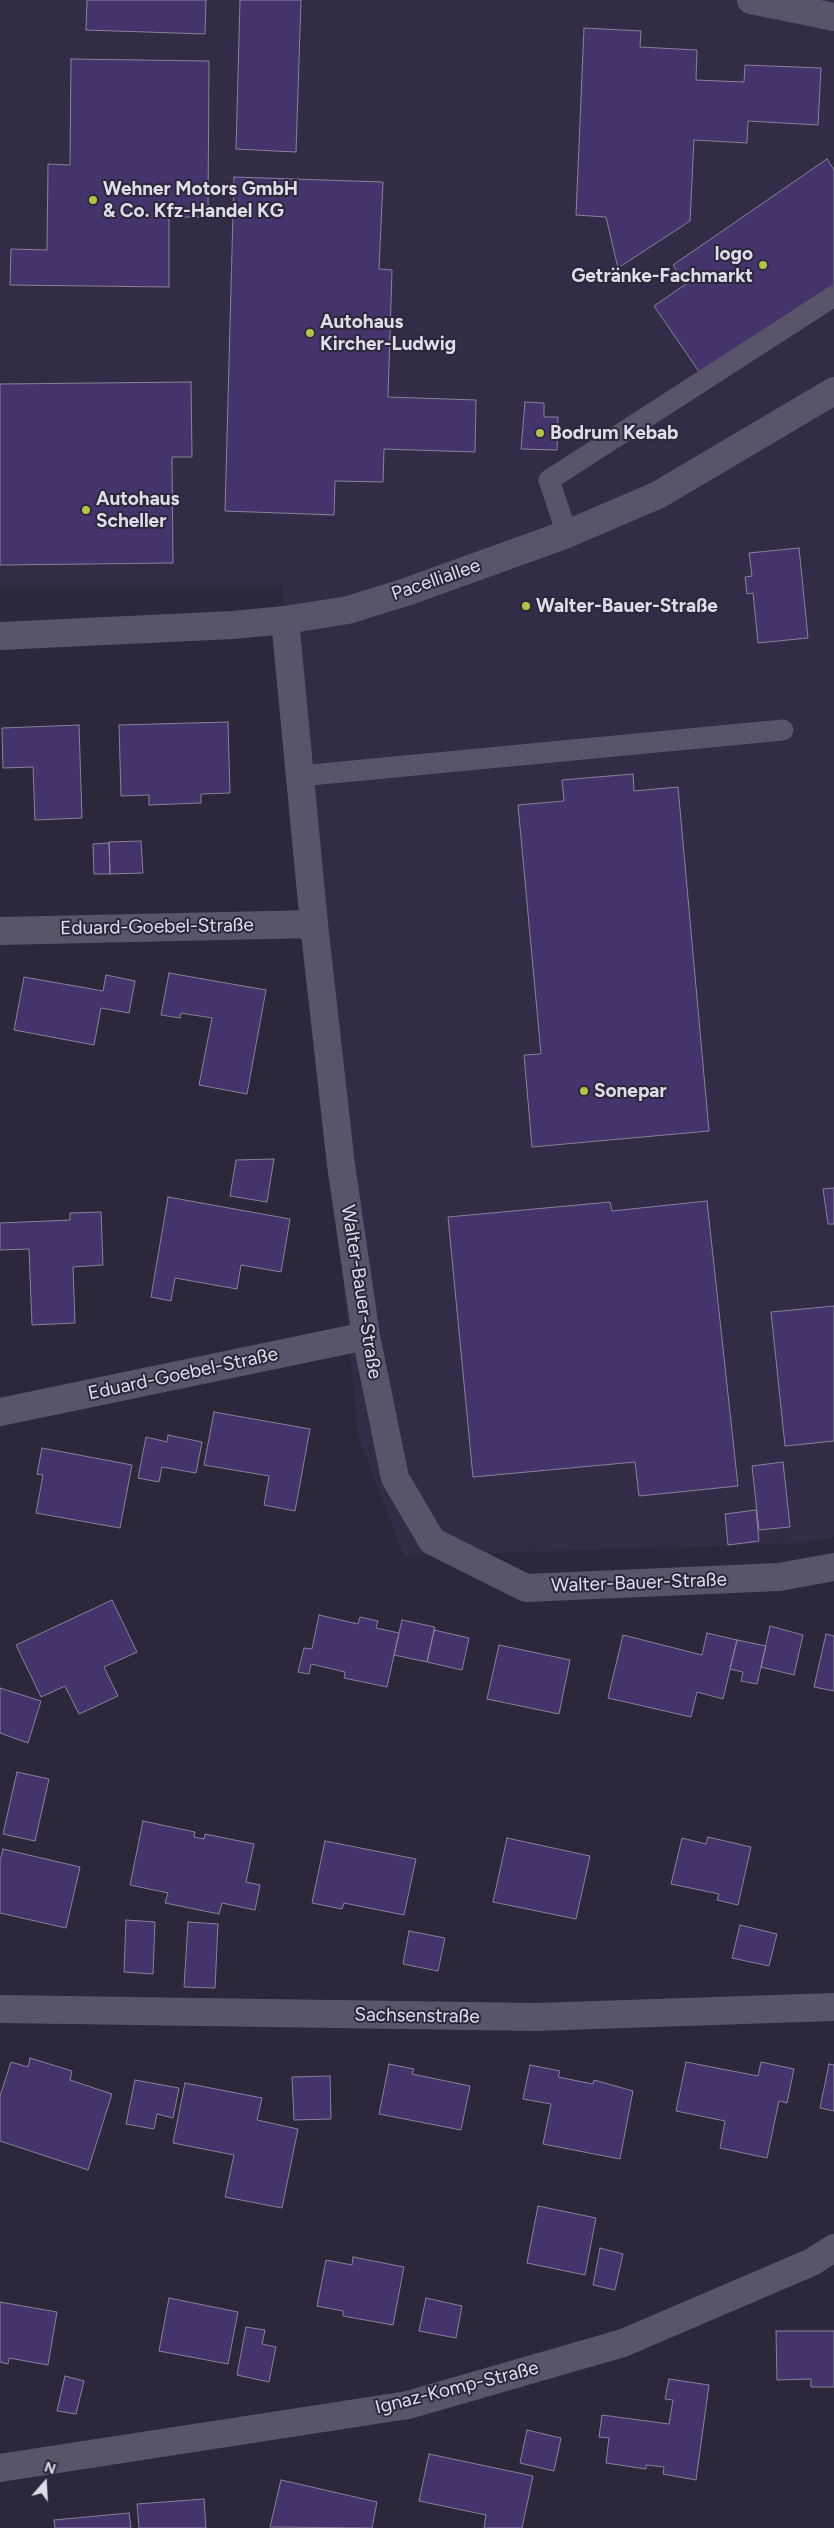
<!DOCTYPE html>
<html>
<head>
<meta charset="utf-8">
<style>
	body { margin:0 }
	#map { position:relative; width:834px; height:2528px; overflow:hidden; background:#2c273a; font-family:Figtree,sans-serif }
	canvas { display:block }
	.north { position:absolute; left:20px; top:2458px; width:50px; height:50px; -webkit-text-stroke:4px #2c273a; paint-order:stroke; rotate:19deg; font-size:14px; font-weight:700; line-height:20px; text-align:center; color:#e0ddea }
	.north::after { content:''; display:block; margin:auto; width:18px; height:22px; background:#e0ddea; clip-path:polygon(50% 0,100% 100%,50% 72%,0 100%) }
</style>
</head>
<body>
<div id="map">
<canvas width="834" height="2528"></canvas>
<div class="north">N</div>
</div>
<script>
const c = document.querySelector('canvas').getContext('2d');
c.lineJoin = 'round';
function fill(path, color) { c.fillStyle = color; c.fill(path, 'evenodd'); }
const toPath = rows => new Path2D(rows.map(r => 'M' + r).join(''));
function stroke(path, color, width, dash) { c.strokeStyle = color; c.lineWidth = width; c.lineCap = dash ? 'butt' : 'round'; c.setLineDash(dash || []); c.stroke(path); }
function write(font, color, halo, rows, align = 'center') {
  c.font = font + ' Figtree,sans-serif'; c.lineWidth = 4; c.setLineDash([]); c.textBaseline = 'middle'; c.strokeStyle = halo; c.fillStyle = color; for (const [text, x, y, turn = 0] of rows) {
    c.save(); c.translate(x, y); c.rotate((+turn || 0) * Math.PI / 180); c.textAlign = isNaN(turn) ? turn : align; if (halo) c.strokeText(text, 0, 0); c.fillText(text, 0, 0); c.restore();
  }
}
const built = toPath([
	[0,0,834,0,834,1537,805,1543,404,1556,358,1436,321,1051,282,585,0,585]
]);
const building = toPath([
	[87,0,206,0,205,34,86,30,87,0],
	[240,0,301,0,296,152,236,149,240,0],
	[584,28,641,31,640,47,697,50,696,80,744,82,745,65,821,68,818,125,748,121,747,143,694,140,690,221,618,268,606,217,576,215,584,28],
	[71,59,209,61,208,217,169,217,169,287,10,285,11,249,47,250,48,164,70,165,71,59],
	[827,159,834,170,834,286,702,376,654,306,686,284,673,265,827,159],
	[234,177,383,182,379,269,392,270,388,397,476,400,475,452,384,449,383,482,335,481,334,515,225,511,234,177],
	[191,382,192,457,172,457,173,563,0,565,0,384,191,382],
	[525,402,544,403,544,417,558,417,557,450,521,449,525,402],
	[799,548,808,638,758,643,753,593,747,594,745,577,752,576,749,553,799,548],
	[228,722,230,793,201,794,201,803,149,805,149,795,121,796,119,725,228,722],
	[79,725,82,818,35,820,33,767,3,768,2,728,79,725],
	[633,774,634,791,678,787,709,1131,532,1147,524,1055,541,1054,518,805,564,801,562,780,633,774],
	[141,841,143,873,110,874,109,842,141,841],
	[109,843,110,874,94,874,93,844,109,843],
	[169,973,266,990,247,1094,199,1085,212,1018,181,1013,180,1018,161,1015,169,973],
	[106,975,135,981,129,1013,101,1008,94,1045,14,1030,24,977,103,991,106,975],
	[274,1159,267,1202,230,1196,236,1160,274,1159],
	[834,1188,834,1224,828,1224,823,1189,834,1188],
	[168,1197,290,1219,281,1272,241,1265,237,1289,175,1278,171,1301,151,1297,168,1197],
	[707,1201,738,1486,639,1496,635,1462,473,1477,448,1217,610,1202,612,1211,707,1201],
	[101,1212,103,1265,73,1267,75,1323,32,1325,29,1249,0,1250,0,1223,70,1220,70,1213,101,1212],
	[834,1306,834,1441,785,1446,771,1312,834,1306],
	[214,1412,310,1429,295,1511,264,1505,269,1476,204,1465,214,1412],
	[168,1435,202,1442,196,1473,162,1467,159,1482,138,1478,146,1437,167,1442,168,1435],
	[42,1448,132,1465,120,1528,36,1513,43,1475,37,1474,42,1448],
	[783,1462,790,1527,759,1530,752,1466,783,1462],
	[756,1510,759,1541,728,1545,725,1514,756,1510],
	[112,1600,137,1652,104,1667,118,1696,79,1714,65,1686,41,1697,16,1645,112,1600],
	[319,1615,358,1624,360,1617,378,1621,376,1628,399,1633,387,1687,344,1678,345,1672,311,1664,309,1674,298,1672,304,1648,312,1649,319,1615],
	[402,1620,435,1627,427,1662,394,1655,402,1620],
	[770,1626,803,1635,794,1675,761,1667,770,1626],
	[434,1630,469,1638,462,1670,427,1662,434,1630],
	[707,1633,737,1640,723,1699,697,1692,691,1717,608,1698,623,1635,702,1655,707,1633],
	[826,1634,834,1636,834,1691,814,1687,826,1634],
	[737,1640,766,1646,757,1684,741,1681,743,1672,730,1669,737,1640],
	[499,1645,570,1660,559,1714,487,1699,499,1645],
	[0,1688,41,1701,28,1743,0,1733,0,1688],
	[17,1772,49,1779,35,1841,3,1834,17,1772],
	[143,1821,195,1832,194,1837,204,1839,205,1834,254,1844,246,1882,260,1885,255,1910,222,1903,219,1914,165,1903,168,1893,130,1885,143,1821],
	[708,1837,751,1847,738,1905,717,1900,719,1894,671,1884,682,1838,706,1844,708,1837],
	[507,1838,590,1856,576,1919,493,1902,507,1838],
	[325,1841,416,1859,404,1915,344,1903,342,1909,312,1903,325,1841],
	[3,1849,80,1867,66,1928,0,1913,0,1861,3,1849],
	[126,1920,155,1922,153,1974,124,1972,126,1920],
	[188,1922,218,1924,215,1988,184,1987,188,1922],
	[740,1925,777,1934,769,1966,732,1958,740,1925],
	[409,1931,445,1938,438,1971,403,1964,409,1931],
	[30,2058,72,2071,70,2080,112,2094,88,2170,0,2141,0,2096,11,2062,28,2067,30,2058],
	[686,2062,758,2076,761,2062,794,2069,787,2103,779,2101,767,2158,720,2148,725,2121,676,2111,686,2062],
	[389,2064,414,2069,412,2074,470,2086,461,2130,379,2114,389,2064],
	[829,2064,834,2065,834,2111,820,2108,829,2064],
	[530,2065,560,2071,558,2077,593,2084,594,2080,633,2091,620,2159,543,2144,551,2104,523,2099,530,2065],
	[330,2076,331,2119,294,2120,292,2077,330,2076],
	[135,2080,179,2088,173,2118,157,2114,154,2129,126,2124,135,2080],
	[185,2083,262,2098,257,2120,298,2129,282,2208,225,2197,234,2155,173,2143,185,2083],
	[538,2206,596,2218,585,2275,527,2263,538,2206],
	[600,2248,623,2254,615,2290,593,2285,600,2248],
	[353,2257,404,2267,393,2325,343,2316,343,2311,317,2306,326,2260,352,2265,353,2257],
	[169,2298,238,2312,228,2364,159,2351,169,2298],
	[426,2298,462,2306,456,2338,419,2331,426,2298],
	[0,2302,57,2312,48,2365,9,2358,8,2364,0,2362,0,2302],
	[246,2327,265,2330,262,2344,276,2347,269,2382,237,2375,246,2327],
	[776,2331,834,2331,834,2387,811,2387,811,2379,777,2380,776,2331],
	[65,2376,84,2381,76,2414,57,2411,65,2376],
	[669,2379,709,2385,696,2480,663,2474,664,2467,646,2465,646,2469,606,2463,609,2438,599,2437,602,2415,669,2424,673,2400,665,2399,669,2379],
	[527,2430,561,2438,554,2471,520,2463,527,2430],
	[429,2454,533,2476,522,2528,484,2528,486,2515,419,2501,429,2454],
	[281,2480,377,2502,372,2528,270,2527,281,2480],
	[204,2499,206,2528,139,2528,137,2504,204,2499],
	[129,2513,131,2528,55,2528,54,2520,129,2513]
]);
const service = toPath([
	[567,534,549,480,834,296],
	[300,776,783,730]
]);
const minor = toPath([
	[751,0,834,17],
	[285,620,314,924,341,1165,366,1336,395,1478,432,1541,526,1588,779,1577,834,1567],
	[0,931,314,924],
	[0,1412,366,1336],
	[0,2009,536,2017,834,2007],
	[0,2468,408,2405,623,2343,812,2262,834,2248]
]);
const secondary = toPath([
	[0,636,233,625,285,620,348,610,406,592,567,534,658,495,834,391]
]);
const markers = [
	[93,200,5,"#b3c24b"],
	[763,265,5,"#b3c24b"],
	[310,333,5,"#b3c24b"],
	[540,433,5,"#b3c24b"],
	[86,510,5,"#b3c24b"],
	[526,606,5,"#b3c24b"],
	[584,1091,5,"#b3c24b"]
];
const poiNames = [
	["Wehner Motors GmbH",103,189],
	["& Co. Kfz-Handel KG",103,211],
	["logo",753,254,"right"],
	["Getränke-Fachmarkt",753,276,"right"],
	["Autohaus",320,322],
	["Kircher-Ludwig",320,344],
	["Bodrum Kebab",550,433],
	["Autohaus",96,499],
	["Scheller",96,521],
	["Walter-Bauer-Straße",536,606],
	["Sonepar",594,1091]
];
const streetNames = [
	["Pacelliallee",436,580,-19],
	["Eduard-Goebel-Straße",157,927,-1],
	["Walter-Bauer-Straße",361,1292,81],
	["Eduard-Goebel-Straße",183,1374,-12],
	["Walter-Bauer-Straße",639,1583,-2],
	["Sachsenstraße",417,2016,1],
	["Ignaz-Komp-Straße",457,2388,-14]
];
fill(built, '#332c46');
fill(building, '#45346b');
stroke(building, '#87829a', 1);
stroke(service, '#59546a', 21);
stroke(minor, '#59546a', 28);
stroke(secondary, '#59546a', 28);
for (const [x, y, r, color] of markers) { const dot = new Path2D(); dot.arc(x, y, r, 0, 2 * Math.PI); c.fillStyle = color; c.fill(dot); stroke(dot, '#2c273a', 2); }
write('bold 19px', '#e0ddea', '#2c273a', poiNames, 'left');
write('19px', '#e0ddea', '#2c273a', streetNames);
</script>
</body>
</html>
